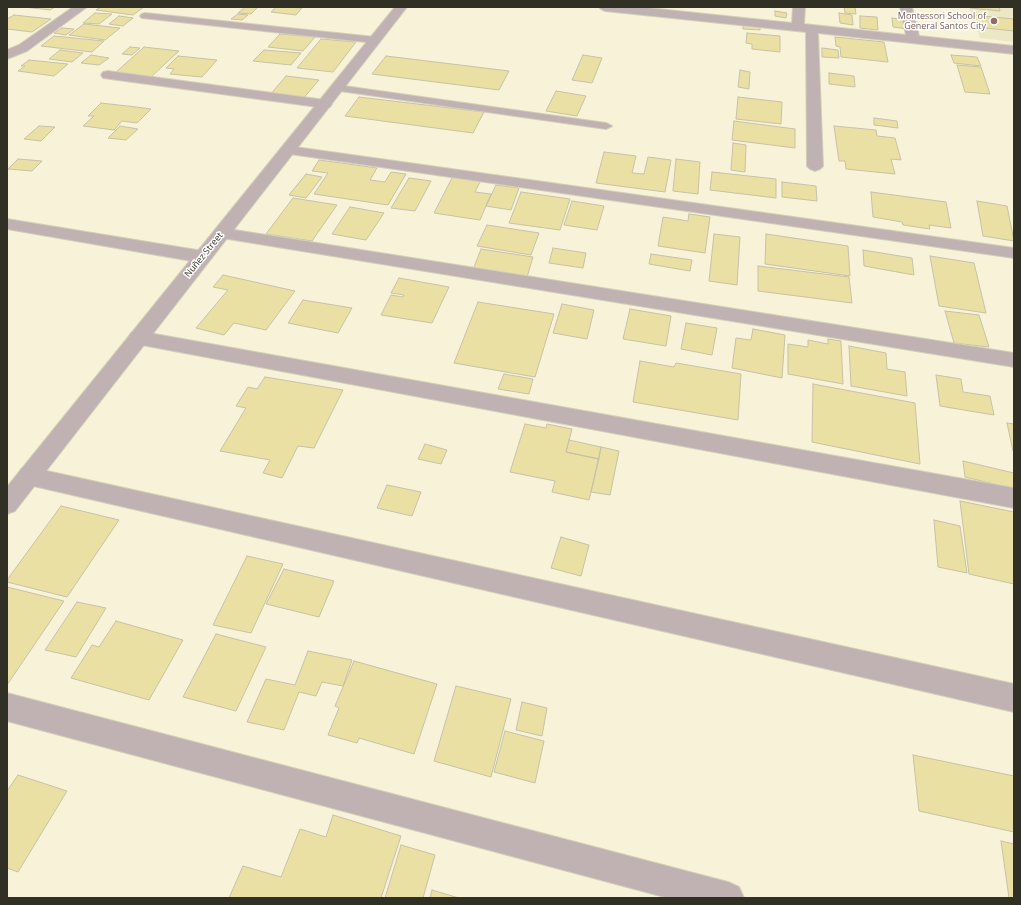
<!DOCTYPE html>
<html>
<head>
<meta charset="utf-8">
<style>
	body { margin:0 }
	#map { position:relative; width:1021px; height:905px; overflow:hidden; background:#f8f3d8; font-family:"Open Sans",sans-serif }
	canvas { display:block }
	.frame { position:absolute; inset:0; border:8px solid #313025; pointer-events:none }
</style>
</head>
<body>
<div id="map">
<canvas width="1021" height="905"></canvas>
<div class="frame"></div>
</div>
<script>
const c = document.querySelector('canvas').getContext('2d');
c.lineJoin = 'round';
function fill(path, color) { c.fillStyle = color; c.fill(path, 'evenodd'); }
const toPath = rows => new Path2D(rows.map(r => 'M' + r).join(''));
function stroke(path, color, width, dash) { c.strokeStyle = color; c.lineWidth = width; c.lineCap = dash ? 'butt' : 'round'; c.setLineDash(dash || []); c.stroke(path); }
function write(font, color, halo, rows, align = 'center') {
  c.font = font + ' "Open Sans",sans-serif'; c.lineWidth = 3; c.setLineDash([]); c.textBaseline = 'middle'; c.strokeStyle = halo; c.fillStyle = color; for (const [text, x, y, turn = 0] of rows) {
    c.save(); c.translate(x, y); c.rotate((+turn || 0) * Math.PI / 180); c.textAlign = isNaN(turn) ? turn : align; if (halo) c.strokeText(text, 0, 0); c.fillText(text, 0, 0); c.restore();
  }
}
const built = toPath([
	[969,7,1014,7,1014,42,980,38]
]);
const building = toPath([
	[24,7,55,7,50,10,24,7],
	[101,7,144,7,133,15,96,10,101,7],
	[245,7,258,7,251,14,238,13,245,7],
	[276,7,287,7,302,8,296,15,271,12,276,7],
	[844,7,855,7,856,14,845,13,844,7],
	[970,7,999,7,1000,11,970,8,970,7],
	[775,11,787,13,786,18,775,16,775,11],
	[95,13,112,14,99,24,83,23,95,13],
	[839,13,852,15,853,25,840,23,839,13],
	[238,14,248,15,242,20,231,19,238,14],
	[14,15,51,19,32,32,7,29,7,19,14,15],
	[971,15,1014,19,1014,31,976,27,971,15],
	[119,16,133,18,123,26,109,24,119,16],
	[860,16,877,17,878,30,860,28,860,16],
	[892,18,905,20,907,29,893,27,892,18],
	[84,24,120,28,105,40,69,35,84,24],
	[743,24,760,26,760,30,743,29,743,24],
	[62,28,74,29,66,35,54,33,62,28],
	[747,33,780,36,780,52,752,49,752,44,746,43,747,33],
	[280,34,315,37,303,51,268,47,280,34],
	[54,36,104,41,92,52,41,46,54,36],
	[835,37,884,42,888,62,841,57,840,47,836,46,835,37],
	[321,39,356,42,333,72,297,68,321,39],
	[130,47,140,48,132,55,122,54,130,47],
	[144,47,179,51,151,77,115,73,144,47],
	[822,48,838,50,839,58,822,57,822,48],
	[60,50,83,53,72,62,49,59,60,50],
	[264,50,301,53,291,65,253,61,264,50],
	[91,55,109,58,99,65,81,63,91,55],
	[583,55,602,58,592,83,572,80,583,55],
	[951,55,977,57,981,66,954,63,951,55],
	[178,56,217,60,202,77,170,74,174,69,166,68,178,56],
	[386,56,509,71,499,90,372,74,386,56],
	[29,60,68,64,54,76,18,71,25,66,21,66,29,60],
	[957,65,981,67,990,94,965,92,957,65],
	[740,70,750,72,749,89,738,87,740,70],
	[829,73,854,76,855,87,829,84,829,73],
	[286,76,319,80,302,100,269,96,286,76],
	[556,91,586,96,577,116,546,111,556,91],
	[359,97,484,112,473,133,345,116,359,97],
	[738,97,782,102,781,124,736,119,738,97],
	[101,103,136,107,151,109,137,123,122,121,114,130,83,126,94,116,88,116,101,103],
	[874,118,897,121,898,128,874,125,874,118],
	[734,121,795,129,795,148,732,140,734,121],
	[39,126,55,127,41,141,24,139,39,126],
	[120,126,138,129,126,140,108,138,120,126],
	[834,126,876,130,877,136,895,138,901,160,891,159,895,174,846,169,845,161,839,161,834,126],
	[733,143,746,145,745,172,731,170,733,143],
	[604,152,636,156,632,173,644,174,648,157,671,160,665,192,596,183,604,152],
	[18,159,42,161,32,171,8,169,18,159],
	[676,159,700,162,698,194,673,191,676,159],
	[319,160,377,168,370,180,385,182,391,172,406,174,388,205,314,194,328,173,312,171,319,160],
	[712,172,776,179,776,198,710,190,712,172],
	[306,174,322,177,306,198,289,195,306,174],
	[453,176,481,180,475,192,491,194,480,220,434,213,453,176],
	[409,178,431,181,415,211,391,208,409,178],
	[782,182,816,186,817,201,782,197,782,182],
	[496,185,519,188,511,210,486,206,496,185],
	[521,192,570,199,560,230,509,223,521,192],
	[871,192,946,202,951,228,929,225,930,229,903,225,902,222,873,217,871,192],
	[293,198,337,205,312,241,266,234,293,198],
	[572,201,604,206,597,230,564,225,572,201],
	[977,201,1007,206,1014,241,983,236,977,201],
	[350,207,384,213,366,240,332,234,350,207],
	[689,214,710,217,705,253,658,246,663,217,688,221,689,214],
	[487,225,539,233,531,255,477,246,487,225],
	[714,234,740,237,737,285,709,281,714,234],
	[766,234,848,246,850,276,765,264,766,234],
	[553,248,586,253,583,268,549,263,553,248],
	[481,249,533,257,527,277,473,270,481,249],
	[863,250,912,258,914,275,864,266,863,250],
	[651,254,692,260,690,271,649,264,651,254],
	[930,256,974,263,986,313,939,306,930,256],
	[758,266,849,277,852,303,758,291,758,266],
	[223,275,295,291,266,330,234,323,224,335,196,328,228,290,213,287,223,275],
	[399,278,449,287,432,323,381,315,391,295,403,297,404,295,391,293,399,278],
	[303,300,352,308,338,333,288,323,303,300],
	[478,302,554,314,535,377,454,363,478,302],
	[562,304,594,310,587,339,553,333,562,304],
	[630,309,671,316,666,346,623,339,630,309],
	[945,311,979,315,989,347,954,343,945,311],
	[686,323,717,328,712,355,681,349,686,323],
	[753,329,785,335,782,378,732,368,736,338,751,340,753,329],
	[828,339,841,341,843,384,788,374,788,344,808,347,808,340,828,344,828,339],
	[849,346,886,353,887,369,905,372,907,396,851,386,849,346],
	[640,361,674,367,676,363,741,374,738,420,633,402,640,361],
	[504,374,533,379,529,394,498,389,504,374],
	[936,375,961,379,963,392,990,396,994,415,940,406,936,375],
	[265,377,343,390,314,448,298,446,282,478,263,473,270,460,220,451,246,408,236,406,248,387,257,389,265,377],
	[813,384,915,403,920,464,812,442,813,384],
	[1007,423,1014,424,1014,452,1013,451,1007,423],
	[525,424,546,428,547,424,572,429,566,452,599,459,589,500,552,492,555,481,510,472,525,424],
	[569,440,601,447,599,459,566,452,569,440],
	[425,444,447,450,441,464,418,459,425,444],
	[601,447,619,451,610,495,591,492,601,447],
	[963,461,1014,473,1014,489,965,477,963,461],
	[387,485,421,492,412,516,377,508,387,485],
	[960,501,1014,512,1014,584,969,574,960,501],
	[61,506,119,520,67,597,7,582,7,580,61,506],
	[934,520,960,526,967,573,938,567,934,520],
	[561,537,589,545,581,576,551,568,561,537],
	[247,556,283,564,251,633,213,625,247,556],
	[284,569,334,581,319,617,266,604,284,569],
	[7,587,64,601,7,685,7,587],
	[77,602,106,608,76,657,45,650,77,602],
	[116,621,183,640,149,700,71,678,92,645,99,647,116,621],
	[216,634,266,647,236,711,183,697,216,634],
	[308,651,352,660,343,686,322,682,316,696,299,692,284,730,247,722,266,679,295,685,308,651],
	[354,661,437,684,414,754,359,738,357,743,328,735,339,708,335,706,354,661],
	[456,686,511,699,491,777,434,761,456,686],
	[522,702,547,708,542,736,516,730,522,702],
	[505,731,544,741,535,783,494,772,505,731],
	[913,755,1014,776,1014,832,919,811,913,755],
	[18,775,67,791,18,872,7,868,7,791,18,775],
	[333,815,401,836,381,898,229,898,243,866,281,877,300,829,326,837,333,815],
	[1001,841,1014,844,1014,898,1009,898,1001,841],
	[401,845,435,855,423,898,385,898,401,845],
	[432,890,459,898,430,898,432,890]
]);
const service = toPath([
	[145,13,375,37,380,40,375,43,142,18,140,16,142,14,145,13],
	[337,85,606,123,612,126,606,129,333,90,332,88,337,85]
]);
const minor = toPath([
	[73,7,87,7,27,51,7,59,7,50,19,45,73,7],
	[599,7,639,7,792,23,793,7,805,7,804,24,906,35,900,7,912,7,919,36,1014,46,1014,54,818,33,823,166,820,169,815,171,810,169,807,166,806,32,605,11,601,9,599,7],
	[108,71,325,100,330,101,332,104,330,107,325,108,103,78,101,75,103,72,108,71],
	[288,146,1014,248,1014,258,283,153,281,150,283,147,288,146],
	[7,219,203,251,209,253,212,257,209,261,203,263,7,229,7,219],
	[222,228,1014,353,1014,367,216,237,214,233,216,229,222,228],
	[138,331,1014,488,1014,508,131,343,128,338,131,333,138,331],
	[29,467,1014,684,1014,712,29,485,21,483,18,476,21,469,29,467],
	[7,693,728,882,739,887,744,898,668,898,7,721,7,693]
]);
const tertiary = toPath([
	[395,7,407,7,15,511,7,514,7,487,395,7]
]);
const markers = [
	[994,21,4,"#8d6e63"]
];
const farEducationnames = [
	["Montessori School of",986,16],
	["General Santos City",986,26]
];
const farStreetnames = [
	["Nuñez Street",204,255,-51]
];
fill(built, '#ece7c4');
fill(building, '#ebe0a4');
stroke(building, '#c6c1a7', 1);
stroke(service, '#d4d0b8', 2);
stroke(minor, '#d4d0b8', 2);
stroke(tertiary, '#d4d0b8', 2);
fill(service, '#c0b2b2');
fill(minor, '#c0b2b2');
fill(tertiary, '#c0b2b2');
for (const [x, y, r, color] of markers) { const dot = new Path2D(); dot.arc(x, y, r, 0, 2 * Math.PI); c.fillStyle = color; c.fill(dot); stroke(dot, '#fff', 1.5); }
write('9px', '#785e54', '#fff', farEducationnames, 'right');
write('9px', '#313025', '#fff', farStreetnames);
</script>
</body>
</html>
